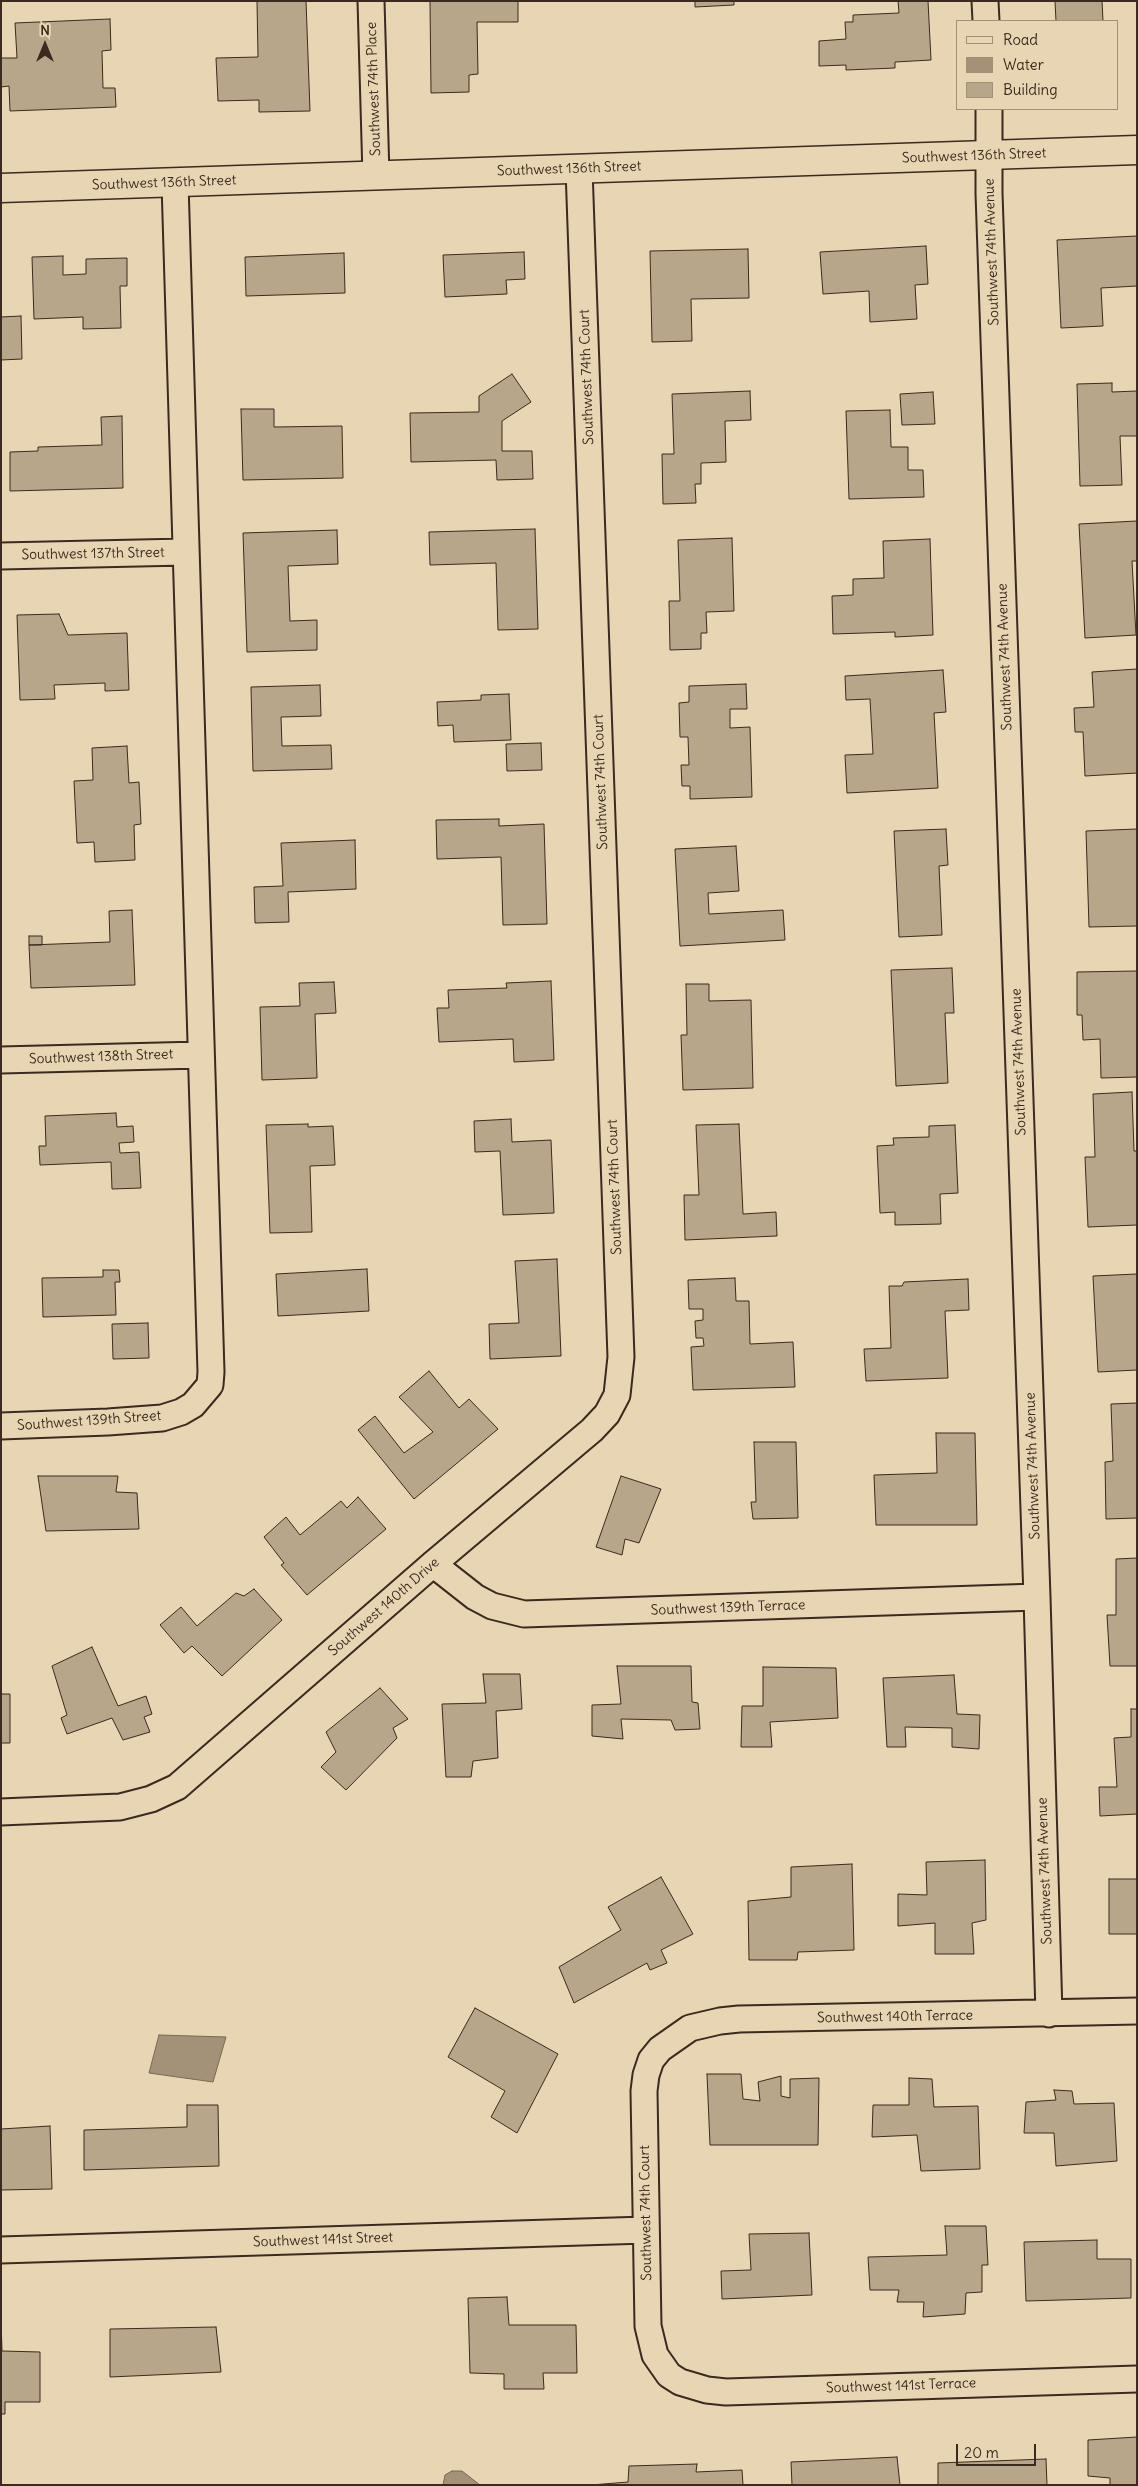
<!DOCTYPE html>
<html>
<head>
<meta charset="utf-8">
<style>
	body { margin:0 }
	#map { position:relative; width:1138px; height:2486px; overflow:hidden; background:#e8d5b3; font-family:Delius,sans-serif }
	canvas { display:block }
	.frame { position:absolute; inset:0; border:2px solid #3b2a1e; pointer-events:none }
	.legend { position:absolute; left:956px; top:20px; width:162px; height:90px; box-sizing:border-box; background:#e8d5b3; border:1px solid #a39177; margin:0; padding:6px 9px; list-style:none; font-size:15px; color:#3b2a1e }
	.legend li { display:flex; align-items:center; gap:10px; height:25px }
	.legend b { width:25px; border:1px solid #a39177 }
	.north { position:absolute; left:20px; top:20px; width:50px; height:50px; -webkit-text-stroke:4px #e8d5b3; paint-order:stroke; rotate:0deg; font-size:14px; font-weight:700; line-height:20px; text-align:center; color:#3b2a1e }
	.north::after { content:''; display:block; margin:auto; width:18px; height:22px; background:#3b2a1e; clip-path:polygon(50% 0,100% 100%,50% 72%,0 100%) }
	.scale { position:absolute; left:956px; top:2444px; width:80px; height:22px; box-sizing:border-box; border:2px solid #3b2a1e; border-top:0; padding-left:6px; font-size:15px; line-height:18px; white-space:nowrap; color:#3b2a1e; -webkit-text-stroke:4px #e8d5b3; paint-order:stroke }
</style>
</head>
<body>
<div id="map">
<canvas width="1138" height="2486"></canvas>
<div class="frame"></div>
<ul class="legend">
<li><b style="height:6px;background:#e8d5b3"></b>Road</li>
<li><b style="height:14px;background:#a49278"></b>Water</li>
<li><b style="height:14px;background:#b7a689"></b>Building</li>
</ul>
<div class="north">N</div>
<div class="scale">20 m</div>
</div>
<script>
const c = document.querySelector('canvas').getContext('2d');
c.lineJoin = 'round';
function fill(path, color) { c.fillStyle = color; c.fill(path, 'evenodd'); }
const toPath = rows => new Path2D(rows.map(r => 'M' + r).join(''));
function stroke(path, color, width, dash) { c.strokeStyle = color; c.lineWidth = width; c.lineCap = dash ? 'butt' : 'round'; c.setLineDash(dash || []); c.stroke(path); }
function write(font, color, halo, rows, align = 'center') {
  c.font = font + ' Delius,sans-serif'; c.lineWidth = 4.5; c.setLineDash([]); c.textBaseline = 'middle'; c.strokeStyle = halo; c.fillStyle = color; for (const [text, x, y, turn = 0] of rows) {
    c.save(); c.translate(x, y); c.rotate((+turn || 0) * Math.PI / 180); c.textAlign = isNaN(turn) ? turn : align; if (halo) c.strokeText(text, 0, 0); c.fillText(text, 0, 0); c.restore();
  }
}
const water = toPath([
	[159,2035,226,2037,213,2082,149,2073,159,2035],
	[452,2471,462,2471,480,2485,443,2485,445,2475,452,2471]
]);
const building = toPath([
	[257,1,306,1,310,111,259,112,259,100,218,101,216,58,258,57,257,1],
	[430,1,518,1,518,22,477,22,478,74,469,75,469,92,431,93,430,1],
	[695,1,734,1,734,5,695,7,695,1],
	[898,1,928,1,931,60,895,62,895,68,846,70,846,65,819,66,819,41,846,39,845,22,853,22,853,15,899,13,898,1],
	[1055,1,1102,1,1103,21,1056,21,1055,1],
	[110,19,111,50,102,51,103,88,115,88,116,107,10,111,9,86,1,87,1,58,17,58,15,23,110,19],
	[1137,236,1137,286,1101,288,1103,326,1061,328,1057,240,1137,236],
	[926,246,928,284,915,285,917,319,870,322,869,291,823,294,820,252,926,246],
	[748,249,749,298,691,299,692,341,652,342,650,251,748,249],
	[524,252,525,279,506,280,507,294,445,297,443,255,524,252],
	[344,253,345,293,246,296,245,257,344,253],
	[63,256,63,275,86,274,86,259,127,258,127,286,120,286,121,328,83,329,83,317,34,319,32,257,63,256],
	[21,316,22,359,1,360,1,317,21,316],
	[512,374,531,402,502,421,502,451,532,451,533,479,497,480,496,460,411,462,410,413,479,412,479,396,512,374],
	[1112,383,1112,392,1137,391,1137,436,1120,436,1122,485,1080,486,1077,384,1112,383],
	[750,391,751,420,725,421,726,462,701,463,701,484,695,484,696,503,663,504,662,454,674,454,672,394,750,391],
	[933,392,935,424,902,425,900,394,933,392],
	[241,409,274,409,274,427,342,426,343,478,243,480,241,409],
	[890,410,891,447,908,447,908,470,923,470,924,497,849,499,846,411,890,410],
	[122,416,123,488,10,491,10,452,38,451,38,447,102,445,101,417,122,416],
	[1137,521,1137,561,1132,561,1136,635,1085,638,1079,524,1137,521],
	[535,529,538,629,498,630,496,563,430,565,429,532,535,529],
	[337,530,338,564,288,566,290,621,317,620,317,650,247,652,243,533,337,530],
	[732,538,734,611,706,612,707,633,701,633,701,649,670,650,669,601,680,601,678,540,732,538],
	[930,539,933,635,895,637,895,632,833,634,832,596,853,595,853,579,884,578,883,541,930,539],
	[59,614,68,635,127,633,129,690,105,691,105,683,54,685,55,699,20,700,17,615,59,614],
	[1137,669,1137,773,1085,776,1083,732,1075,732,1074,708,1094,707,1092,672,1137,669],
	[943,670,946,712,934,713,938,788,847,793,845,755,873,754,870,699,846,700,845,676,943,670],
	[746,684,747,709,730,709,730,728,750,727,752,797,690,799,690,786,682,786,681,765,689,765,688,737,680,737,679,703,689,702,689,686,746,684],
	[320,685,321,716,281,717,282,746,331,745,332,769,253,771,251,687,320,685],
	[509,694,511,740,454,742,453,725,438,726,437,702,481,700,481,695,509,694],
	[541,743,542,770,507,771,506,744,541,743],
	[127,746,129,783,139,782,141,824,134,825,135,860,95,862,94,842,77,843,74,781,93,780,92,748,127,746],
	[499,819,499,826,544,824,547,924,503,925,501,857,437,859,436,820,499,819],
	[946,829,948,865,939,866,942,935,899,937,894,831,946,829],
	[1137,829,1137,926,1089,927,1086,831,1137,829],
	[355,840,356,889,288,892,289,922,255,923,254,887,283,886,281,843,355,840],
	[736,846,739,891,708,893,709,914,783,910,785,940,680,946,675,849,736,846],
	[132,910,135,985,31,988,29,945,110,942,109,911,132,910],
	[29,936,42,936,42,945,29,945,29,936],
	[952,968,954,1013,945,1013,948,1083,896,1086,891,970,952,968],
	[1137,971,1137,1077,1101,1078,1100,1039,1083,1040,1082,1015,1077,1015,1077,972,1137,971],
	[551,981,554,1060,514,1062,513,1039,439,1042,437,1008,449,1008,448,990,507,988,506,983,551,981],
	[334,982,336,1013,315,1014,317,1078,262,1080,260,1007,300,1006,299,983,334,982],
	[686,984,709,984,709,1001,751,1000,753,1088,683,1090,681,1035,687,1035,686,984],
	[1132,1092,1134,1151,1137,1151,1137,1225,1088,1227,1085,1157,1095,1157,1093,1094,1132,1092],
	[116,1113,117,1127,133,1126,134,1142,119,1143,120,1153,139,1152,141,1188,112,1189,111,1162,40,1165,39,1146,46,1146,45,1116,116,1113],
	[511,1119,512,1142,551,1140,554,1213,503,1215,500,1151,475,1152,474,1121,511,1119],
	[308,1124,308,1127,333,1126,335,1165,310,1166,312,1232,270,1233,266,1125,308,1124],
	[739,1124,743,1214,776,1212,777,1236,685,1240,684,1195,699,1195,696,1125,739,1124],
	[955,1125,958,1193,940,1194,941,1224,895,1225,895,1212,880,1213,877,1146,894,1145,893,1138,929,1137,929,1126,955,1125],
	[557,1259,561,1356,490,1359,489,1324,519,1323,515,1261,557,1259],
	[367,1269,369,1311,278,1316,276,1274,367,1269],
	[103,1270,119,1270,120,1282,115,1282,116,1315,43,1317,42,1278,103,1277,103,1270],
	[1137,1274,1137,1370,1098,1372,1093,1276,1137,1274],
	[735,1278,736,1301,749,1301,750,1344,793,1342,795,1387,693,1390,691,1347,704,1346,703,1338,696,1338,695,1321,703,1320,703,1309,689,1309,688,1280,735,1278],
	[968,1279,969,1310,945,1311,948,1378,866,1381,864,1349,891,1348,889,1286,902,1286,904,1282,968,1279],
	[148,1323,149,1358,113,1359,112,1324,148,1323],
	[429,1371,459,1408,469,1399,498,1429,414,1499,358,1430,375,1416,404,1453,433,1432,399,1397,429,1371],
	[1137,1403,1137,1518,1106,1519,1105,1462,1113,1461,1111,1404,1137,1403],
	[936,1433,975,1433,977,1525,876,1525,874,1475,937,1473,936,1433],
	[754,1442,796,1442,798,1518,753,1519,751,1502,756,1502,754,1442],
	[38,1476,118,1476,116,1492,137,1493,139,1529,46,1531,38,1476],
	[621,1476,661,1489,639,1543,625,1539,622,1555,596,1547,621,1476],
	[358,1497,386,1529,307,1595,281,1565,284,1563,264,1537,286,1517,300,1535,341,1501,347,1508,358,1497],
	[1137,1558,1137,1666,1110,1666,1107,1615,1116,1615,1116,1559,1137,1558],
	[254,1589,282,1620,222,1676,192,1646,184,1653,160,1625,181,1607,197,1626,236,1593,244,1596,254,1589],
	[92,1647,118,1706,146,1696,152,1714,144,1717,150,1732,123,1740,112,1718,67,1734,61,1718,67,1715,52,1666,92,1647],
	[617,1666,691,1666,692,1702,698,1703,700,1729,675,1730,671,1720,621,1719,623,1739,592,1736,592,1705,621,1704,617,1666],
	[763,1667,836,1668,838,1718,770,1722,772,1747,741,1747,742,1706,763,1706,763,1667],
	[483,1674,520,1674,522,1709,496,1711,498,1758,473,1761,471,1777,446,1777,442,1704,486,1703,483,1674],
	[954,1675,957,1714,980,1715,979,1749,952,1747,952,1728,905,1727,906,1747,887,1747,883,1678,954,1675],
	[380,1688,408,1719,393,1728,397,1738,346,1790,321,1767,336,1752,326,1732,380,1688],
	[1,1694,10,1694,10,1743,1,1743,1,1694],
	[1131,1709,1137,1709,1137,1814,1100,1816,1099,1787,1117,1787,1114,1738,1131,1737,1131,1709],
	[985,1860,986,1920,972,1923,974,1954,935,1954,935,1923,898,1926,898,1894,927,1895,926,1862,985,1860],
	[852,1864,854,1950,798,1952,797,1960,749,1960,748,1901,791,1897,791,1867,852,1864],
	[661,1877,693,1934,661,1950,667,1963,650,1970,647,1963,574,2003,559,1967,621,1930,608,1907,661,1877],
	[1109,1879,1137,1879,1137,1934,1109,1934,1109,1879],
	[475,2008,558,2054,517,2133,491,2117,505,2091,448,2057,475,2008],
	[707,2074,741,2074,743,2099,760,2101,758,2082,781,2076,781,2096,790,2098,790,2079,819,2078,818,2145,710,2145,707,2074],
	[909,2078,932,2079,934,2107,978,2106,980,2169,921,2171,917,2135,872,2137,873,2105,909,2105,909,2078],
	[1054,2090,1072,2091,1074,2104,1114,2103,1117,2161,1056,2166,1054,2133,1024,2133,1026,2102,1056,2100,1054,2090],
	[187,2105,218,2105,219,2166,84,2170,84,2130,187,2127,187,2105],
	[50,2126,52,2189,1,2190,1,2129,50,2126],
	[945,2226,986,2226,988,2265,982,2265,982,2292,966,2293,965,2314,923,2317,924,2302,897,2302,899,2290,870,2290,868,2257,947,2255,945,2226],
	[809,2233,812,2295,722,2299,721,2271,751,2270,749,2234,809,2233],
	[1097,2240,1097,2259,1131,2259,1131,2298,1026,2301,1024,2242,1097,2240],
	[507,2297,509,2325,576,2325,577,2373,543,2373,544,2389,504,2389,504,2374,470,2373,468,2298,507,2297],
	[1,2319,2,2351,40,2352,40,2402,5,2402,5,2414,1,2414,1,2319],
	[216,2327,221,2372,110,2377,110,2329,216,2327],
	[1137,2437,1137,2485,1110,2485,1110,2478,1088,2476,1088,2440,1137,2437],
	[897,2457,900,2485,792,2485,791,2462,897,2457],
	[1046,2459,1047,2485,938,2485,938,2463,1046,2459],
	[697,2464,696,2472,742,2470,743,2485,591,2485,628,2482,629,2466,697,2464]
]);
const street = toPath([
	[371,1,376,176],
	[985,1,986,21],
	[989,109,989,193,1037,1597,1049,2014],
	[1,556,185,552],
	[1,1060,200,1055],
	[1,1426,108,1422,162,1418,181,1412,193,1405,210,1385,211,1372,175,183],
	[433,1564,475,1597,492,1606,524,1614,1037,1597],
	[1,1812,120,1807,151,1799,177,1787,433,1564,592,1430,607,1414,617,1395,621,1357,579,169],
	[1137,2011,739,2019,720,2021,690,2028,660,2049,651,2060,646,2075,644,2091,648,2326,655,2355,669,2375,680,2382,707,2390,726,2392,1137,2379],
	[1,2250,646,2230]
]);
const secondary = toPath([
	[1,188,1137,150]
]);
const streetNames = [
	["Southwest 74th Place",374,89,-92],
	["Southwest 136th Street",974,156,-2],
	["Southwest 136th Street",569,169,-2],
	["Southwest 136th Street",164,183,-2],
	["Southwest 74th Avenue",992,252,-92],
	["Southwest 74th Court",587,377,-92],
	["Southwest 137th Street",93,554,-1],
	["Southwest 74th Avenue",1005,657,-92],
	["Southwest 74th Court",601,782,-92],
	["Southwest 138th Street",101,1057,-2],
	["Southwest 74th Avenue",1019,1062,-92],
	["Southwest 74th Court",615,1187,-92],
	["Southwest 139th Street",89,1421,-4],
	["Southwest 74th Avenue",1033,1466,-92],
	["Southwest 140th Drive",384,1607,-41],
	["Southwest 139th Terrace",728,1608,-2],
	["Southwest 74th Avenue",1045,1871,-92],
	["Southwest 140th Terrace",895,2017,-1],
	["Southwest 74th Court",646,2213,-91],
	["Southwest 141st Street",323,2240,-2],
	["Southwest 141st Terrace",901,2386,-2]
];
fill(water, '#a49278');
stroke(water, '#7a6854', 1);
fill(building, '#b7a689');
stroke(building, '#3b2a1e', 1);
stroke(street, '#3b2a1e', 29);
stroke(secondary, '#3b2a1e', 31);
stroke(street, '#e8d5b3', 25);
stroke(secondary, '#e8d5b3', 28);
write('14px', '#3b2a1e', '#e8d5b3', streetNames);
</script>
</body>
</html>
